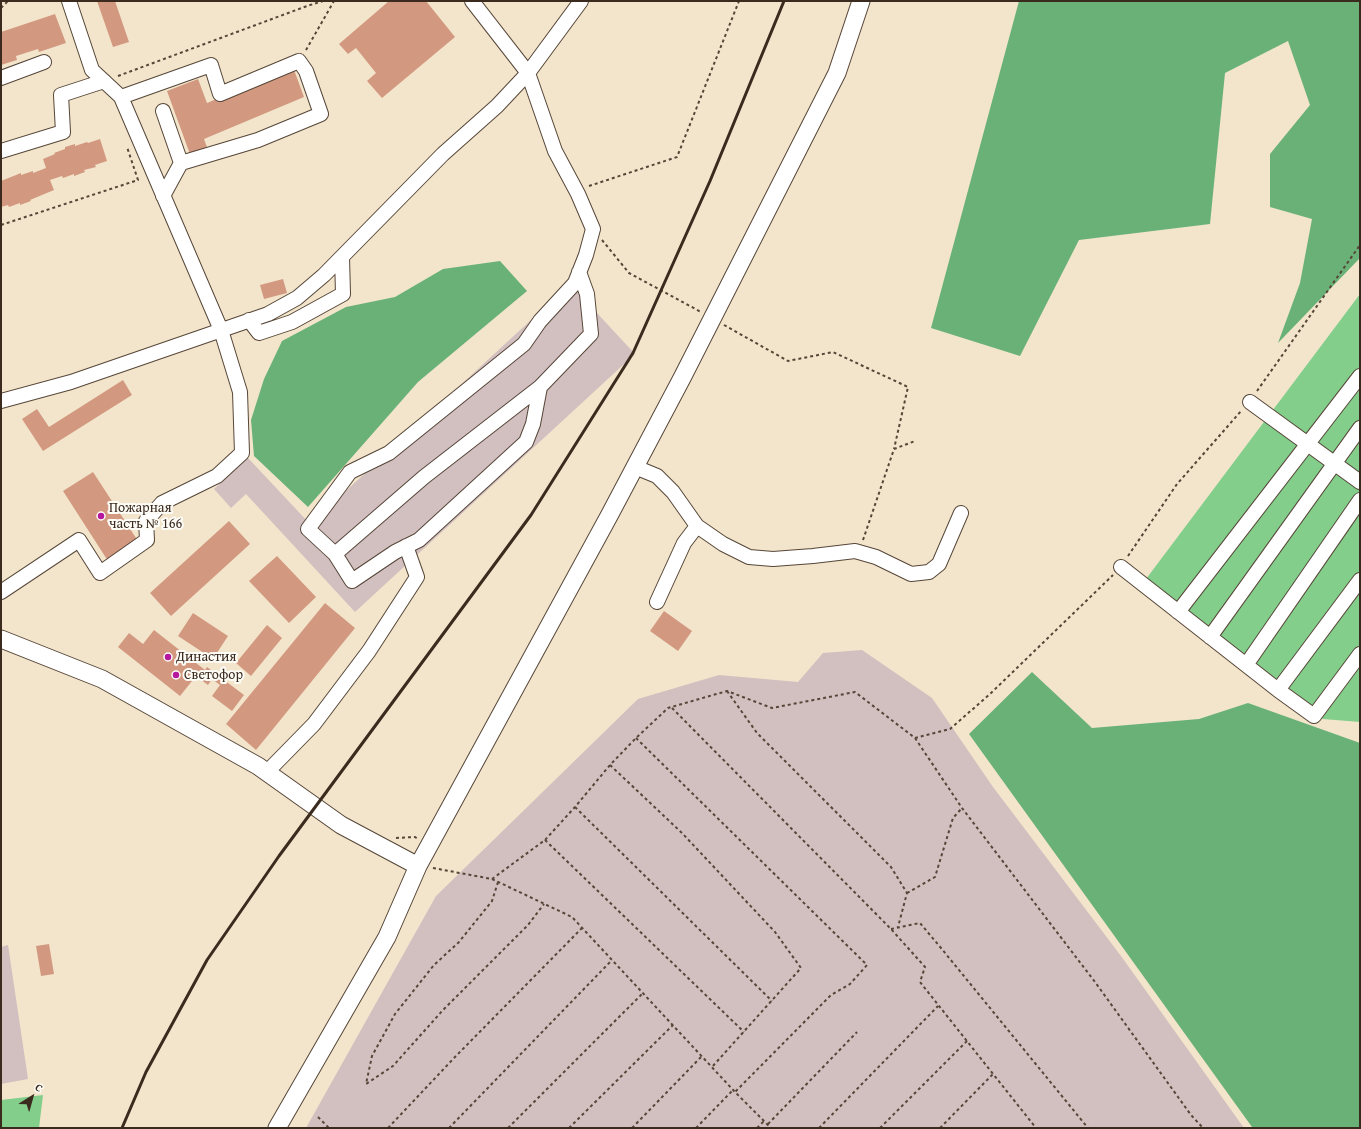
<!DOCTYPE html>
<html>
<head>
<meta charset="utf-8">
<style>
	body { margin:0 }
	#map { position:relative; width:1361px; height:1129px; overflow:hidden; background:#f2e5cb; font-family:"Gentium Book Plus",serif }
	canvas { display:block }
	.frame { position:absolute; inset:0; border:2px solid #3b2a1e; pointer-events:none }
	.north { position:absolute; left:12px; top:1077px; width:40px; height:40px; -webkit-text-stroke:3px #fdfcf7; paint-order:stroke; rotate:37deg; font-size:11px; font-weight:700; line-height:16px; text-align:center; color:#3b2a1e }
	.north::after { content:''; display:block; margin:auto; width:14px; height:18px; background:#3b2a1e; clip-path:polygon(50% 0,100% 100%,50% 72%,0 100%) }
</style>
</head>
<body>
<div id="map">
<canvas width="1361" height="1129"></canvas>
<div class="frame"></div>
<div class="north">С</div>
</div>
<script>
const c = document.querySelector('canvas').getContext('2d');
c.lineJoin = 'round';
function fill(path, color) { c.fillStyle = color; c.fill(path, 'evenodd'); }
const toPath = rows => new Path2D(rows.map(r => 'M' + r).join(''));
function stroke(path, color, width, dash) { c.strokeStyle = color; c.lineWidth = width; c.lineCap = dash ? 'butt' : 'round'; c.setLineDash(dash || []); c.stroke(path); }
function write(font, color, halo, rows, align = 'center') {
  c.font = font + ' "Gentium Book Plus",serif'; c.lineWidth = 4; c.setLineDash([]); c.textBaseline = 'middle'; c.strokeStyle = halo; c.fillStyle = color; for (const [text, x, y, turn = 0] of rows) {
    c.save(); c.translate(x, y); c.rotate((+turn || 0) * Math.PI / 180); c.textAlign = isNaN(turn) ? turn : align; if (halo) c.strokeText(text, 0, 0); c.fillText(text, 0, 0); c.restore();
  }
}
const industrial = toPath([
	[570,284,635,354,355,612,246,494,231,508,214,489,248,458,310,524],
	[862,650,932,698,993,787,1121,956,1244,1128,306,1128,436,896,638,699,719,675,798,682,823,653],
	[8,945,28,1079,1,1084,1,947]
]);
const green = toPath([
	[1360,294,1360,722,1323,719,1143,583],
	[43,1095,39,1128,1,1128,1,1100]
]);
const forest = toPath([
	[1019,1,1360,1,1360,258,1278,343,1300,283,1312,219,1270,207,1270,154,1310,105,1288,41,1225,73,1210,224,1079,240,1020,356,931,328],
	[500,261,527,291,418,382,308,507,254,456,251,420,264,379,282,341,346,307,395,297,443,269],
	[1032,672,1092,728,1199,719,1248,703,1360,743,1360,1128,1252,1127,969,734]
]);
const building = toPath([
	[97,1,115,1,129,42,113,47],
	[389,1,426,1,455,37,382,98,367,81,376,73,356,48,348,54,339,44],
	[55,14,66,43,39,52,38,49,16,56,17,60,1,65,1,32],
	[293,67,304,97,204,139,208,150,191,157,167,91,198,79,207,103],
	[100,139,107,161,95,165,96,167,84,170,85,172,74,176,74,174,63,178,62,176,50,180,54,190,30,200,31,201,20,205,20,203,9,207,8,205,1,207,1,181,21,173,21,175,33,171,33,173,46,168,43,159,55,154,54,153,65,149,65,147,75,144,75,146,87,142,88,143],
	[283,279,287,293,264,299,260,285],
	[123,380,132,395,43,451,22,419,37,409,49,427],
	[93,472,138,541,108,561,63,491],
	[229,521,250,544,171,616,150,593],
	[277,556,316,597,289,623,249,581],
	[325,603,355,628,256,750,226,724],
	[664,611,692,631,678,651,650,631],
	[193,613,228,636,213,659,178,636],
	[267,625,282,638,251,676,236,663],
	[154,630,205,670,207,667,244,695,232,711,212,696,220,685,212,679,208,685,196,676,180,696,118,647,129,633,143,644],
	[49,944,54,974,41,976,36,946]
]);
const path = toPath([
	[1,8,8,1],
	[306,50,334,1],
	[118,76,307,6,323,1],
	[589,186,677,157,739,1],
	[1,225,138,180,127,147],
	[602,240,629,273,701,312],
	[724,325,788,361,833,352,908,387,894,449],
	[1257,391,1360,245],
	[863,540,894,449,915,441],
	[1128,556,1177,484,1242,410],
	[727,691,757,733,891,867,907,893,898,927],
	[672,708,891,929,925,967,920,982,1036,1128],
	[636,738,867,965,850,984,831,995,735,1092],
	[915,738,962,808,1095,982,1191,1115,1203,1128],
	[610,765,682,833,775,932,801,968,712,1067],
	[575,807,772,1001],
	[396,838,415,837,418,839],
	[545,840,744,1032],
	[433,868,492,879,545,840,575,807,610,765,636,738,668,708,727,691,772,708,855,692,915,738,950,729,990,694,1113,575],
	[492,879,572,917,735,1092,771,1128],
	[498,882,492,901,459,942,434,965,395,1014,372,1056,366,1084,393,1066,443,1010,528,925,544,904],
	[907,893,935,877,953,818,962,808],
	[891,929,920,923,941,948,1088,1128],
	[318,1117,329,1128],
	[768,1124,857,1032],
	[388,1128,455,1057,582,928],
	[449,1128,612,960],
	[508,1128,643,993],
	[569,1128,673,1025],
	[632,1128,702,1056],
	[696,1128,733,1090],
	[757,1128,764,1121],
	[819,1128,938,1006],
	[880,1128,967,1041],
	[940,1128,993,1074]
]);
const minor = toPath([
	[472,1,528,73,555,151,578,194,593,229,586,255,575,283,540,321,524,344,389,453,350,472,308,529,335,554,424,477,540,387,591,334,587,294,579,272],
	[1,78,44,62],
	[121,97,211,65,220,94,299,61,306,71,321,114,258,140,181,163],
	[1,151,63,132,61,95,104,81],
	[163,196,181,163,163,111],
	[249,320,259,333,292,322,343,294,342,257],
	[1,401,71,382,268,314,297,298,324,275,443,154,497,106,528,73,581,1],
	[1250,402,1360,482],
	[635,467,657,476,673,492,697,526,723,544,749,557,773,559,813,556,855,551,876,557,911,574,929,572,939,564,961,513],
	[335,554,352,581,395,552,419,540,526,442,533,424,540,387],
	[1121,567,1278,690,1314,716,1360,654],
	[1,592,79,540,100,573,147,540,146,521,162,503,217,476,242,453,240,392,221,330,121,97,92,70,69,1],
	[657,602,684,543,697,526],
	[1178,612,1360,376],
	[1210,637,1360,428],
	[1246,665,1360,500],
	[1278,690,1360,580],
	[267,772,314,724,369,651,417,577,406,546]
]);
const major = toPath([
	[1,639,102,679,258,766,341,825,418,866],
	[277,1128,387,937,418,866,609,516,682,378,837,73,861,1]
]);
const rail = toPath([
	[122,1128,146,1072,207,960,279,856,531,515,633,353,710,181,784,1]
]);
const markers = [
	[101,516,4,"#b5179e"],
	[168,657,4,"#b5179e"],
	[176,675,4,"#b5179e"]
];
const poiNames = [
	["Пожарная",109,508],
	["часть № 166",109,524],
	["Династия",176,657],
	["Светофор",184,675]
];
fill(industrial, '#d2bfc0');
fill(green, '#83ce8b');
fill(forest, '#6ab177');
fill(building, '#d39980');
stroke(minor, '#564638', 16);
stroke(major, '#564638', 19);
stroke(path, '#564638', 2, [3, 3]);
stroke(minor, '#fff', 14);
stroke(major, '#fff', 17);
stroke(rail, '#3b2a1e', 3);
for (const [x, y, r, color] of markers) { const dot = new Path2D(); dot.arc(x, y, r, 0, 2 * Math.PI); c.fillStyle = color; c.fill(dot); stroke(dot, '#fdfcf7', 1.5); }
write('14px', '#3b2a1e', '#fdfcf7', poiNames, 'left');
</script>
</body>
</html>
